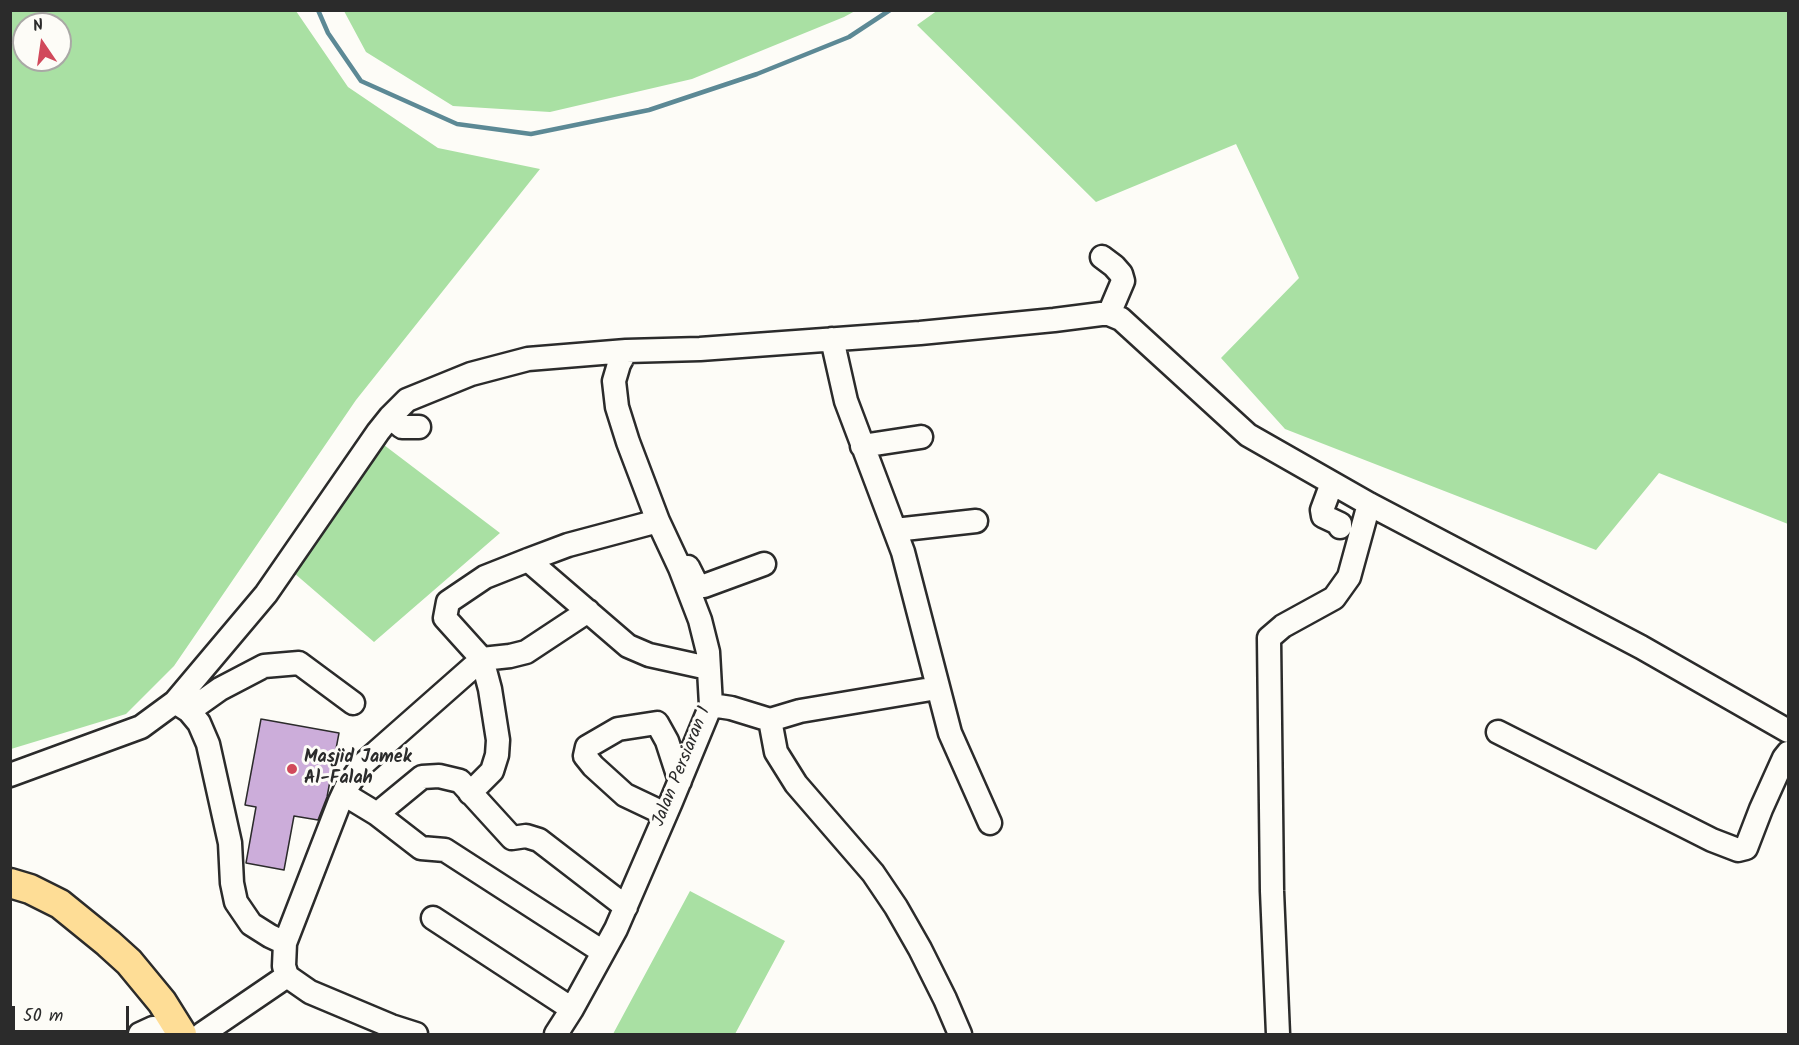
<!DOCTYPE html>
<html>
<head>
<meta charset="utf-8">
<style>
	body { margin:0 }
	#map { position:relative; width:1799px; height:1045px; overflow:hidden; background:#fdfcf7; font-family:Kalam,sans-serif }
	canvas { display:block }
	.frame { position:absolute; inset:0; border:12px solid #2b2b2b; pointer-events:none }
	.north { position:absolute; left:12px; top:12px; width:60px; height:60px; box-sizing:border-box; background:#fdfcf7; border:2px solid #a9a8a5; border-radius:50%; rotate:347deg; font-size:16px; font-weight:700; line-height:24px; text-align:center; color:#2b2b2b }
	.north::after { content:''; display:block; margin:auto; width:21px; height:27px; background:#d1495b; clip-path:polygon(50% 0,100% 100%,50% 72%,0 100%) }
	.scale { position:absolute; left:12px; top:1006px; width:117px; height:27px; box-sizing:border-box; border:3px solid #2b2b2b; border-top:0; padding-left:8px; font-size:18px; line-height:21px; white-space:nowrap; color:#2b2b2b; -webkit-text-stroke:4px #fdfcf7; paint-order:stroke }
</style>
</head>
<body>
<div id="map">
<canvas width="1799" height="1045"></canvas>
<div class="frame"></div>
<div class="north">N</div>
<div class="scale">50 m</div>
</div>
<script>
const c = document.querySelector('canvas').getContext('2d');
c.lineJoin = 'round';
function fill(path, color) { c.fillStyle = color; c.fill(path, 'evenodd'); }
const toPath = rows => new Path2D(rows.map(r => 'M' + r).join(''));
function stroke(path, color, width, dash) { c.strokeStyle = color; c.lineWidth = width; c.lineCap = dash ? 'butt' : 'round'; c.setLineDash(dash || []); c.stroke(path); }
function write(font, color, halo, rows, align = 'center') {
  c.font = font + ' Kalam,sans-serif'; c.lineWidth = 6; c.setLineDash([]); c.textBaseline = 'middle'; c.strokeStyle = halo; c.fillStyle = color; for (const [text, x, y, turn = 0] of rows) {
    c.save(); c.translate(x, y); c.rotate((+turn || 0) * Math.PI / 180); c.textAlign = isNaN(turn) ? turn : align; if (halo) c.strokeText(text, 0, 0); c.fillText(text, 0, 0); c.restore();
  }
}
const green = toPath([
	[11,10,296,11,348,87,438,148,540,169,356,400,174,666,126,714,11,749],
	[24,24,60,24,60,60,24,60],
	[938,10,1788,11,1788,524,1659,473,1596,550,1285,429,1221,358,1299,278,1236,144,1096,202,917,25],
	[344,11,855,11,844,17,692,79,550,112,453,106,366,52],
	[384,445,500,533,374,642,294,573],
	[690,891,785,941,735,1034,613,1034]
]);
const stream = toPath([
	[318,10,328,33,361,81,457,124,531,134,649,110,757,74,849,37,890,10]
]);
const building = toPath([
	[261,719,339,733,327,797,318,820,294,816,284,870,246,863,256,807,245,805,261,719]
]);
const minor = toPath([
	[1102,257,1114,266,1121,274,1123,281,1109,314],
	[832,339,846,401,903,552,950,733,990,823],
	[390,417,402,427,419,427],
	[862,446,921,437],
	[1332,483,1322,510,1323,516,1340,524,1340,527],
	[895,530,976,521],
	[528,560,628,646,649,655,708,668],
	[684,568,688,567,696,583,704,586,764,564],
	[175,702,189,711,199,723,208,744,230,843,232,883,236,902,251,924,270,936,285,943,284,966,287,976,310,992,391,1026,416,1034],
	[711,705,731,708,770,720,800,711,937,688],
	[189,711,220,689,264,666,299,663,353,703],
	[770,720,776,752,796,784,873,873,896,907,920,949,945,999,960,1034],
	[1498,732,1712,840,1738,850,1746,848,1761,809,1784,758,1788,753],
	[10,775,141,727,175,702,266,594,378,432,390,417,407,400,471,374,528,359,626,351,700,349,920,333,1054,320,1101,314,1109,314,1121,319,1248,435,1369,504,1641,647,1788,731],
	[470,793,492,771,497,755,498,740,490,689,482,659,445,618,448,602,485,577,528,560,568,545,658,521],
	[344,794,377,814,421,848,445,850,603,952],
	[377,814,422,777,439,776,460,781,512,838,526,836,539,840,626,907],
	[665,814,625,795,593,766,585,756,587,747,618,729,657,723,667,741,680,781],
	[433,918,572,1009],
	[285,943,340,801,346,788,363,764,482,659,510,656,526,652,588,611],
	[140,1034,153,1028,179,1030],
	[202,1034,287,976],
	[556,1034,572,1009,616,929,671,802,711,705,708,652,700,620,680,568,658,521,628,442,617,407,614,381,619,364,626,351],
	[1278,1034,1272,891,1269,638,1283,626,1334,598,1349,577,1369,504]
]);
const major = toPath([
	[10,883,30,889,60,904,108,943,129,962,162,1002,182,1034]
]);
const markers = [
	[292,769,6,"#d1495b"]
];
const poiNames = [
	["Masjid Jamek",304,759],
	["Al-Falah",304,780]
];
const streetNames = [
	["Jalan Persiaran 1",683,767,-68]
];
fill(green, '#a9e0a3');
stroke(stream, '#5c8995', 4.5);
fill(building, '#ccadda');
stroke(building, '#2b2b2b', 1.5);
stroke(minor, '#2b2b2b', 27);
stroke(major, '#2b2b2b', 33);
stroke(minor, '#fdfcf7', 22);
stroke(major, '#fedd96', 28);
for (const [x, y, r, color] of markers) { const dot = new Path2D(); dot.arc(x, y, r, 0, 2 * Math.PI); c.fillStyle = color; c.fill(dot); stroke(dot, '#fdfcf7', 2); }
write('bold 18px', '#2b2b2b', '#fdfcf7', poiNames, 'left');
write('18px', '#2b2b2b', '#fdfcf7', streetNames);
</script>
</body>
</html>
